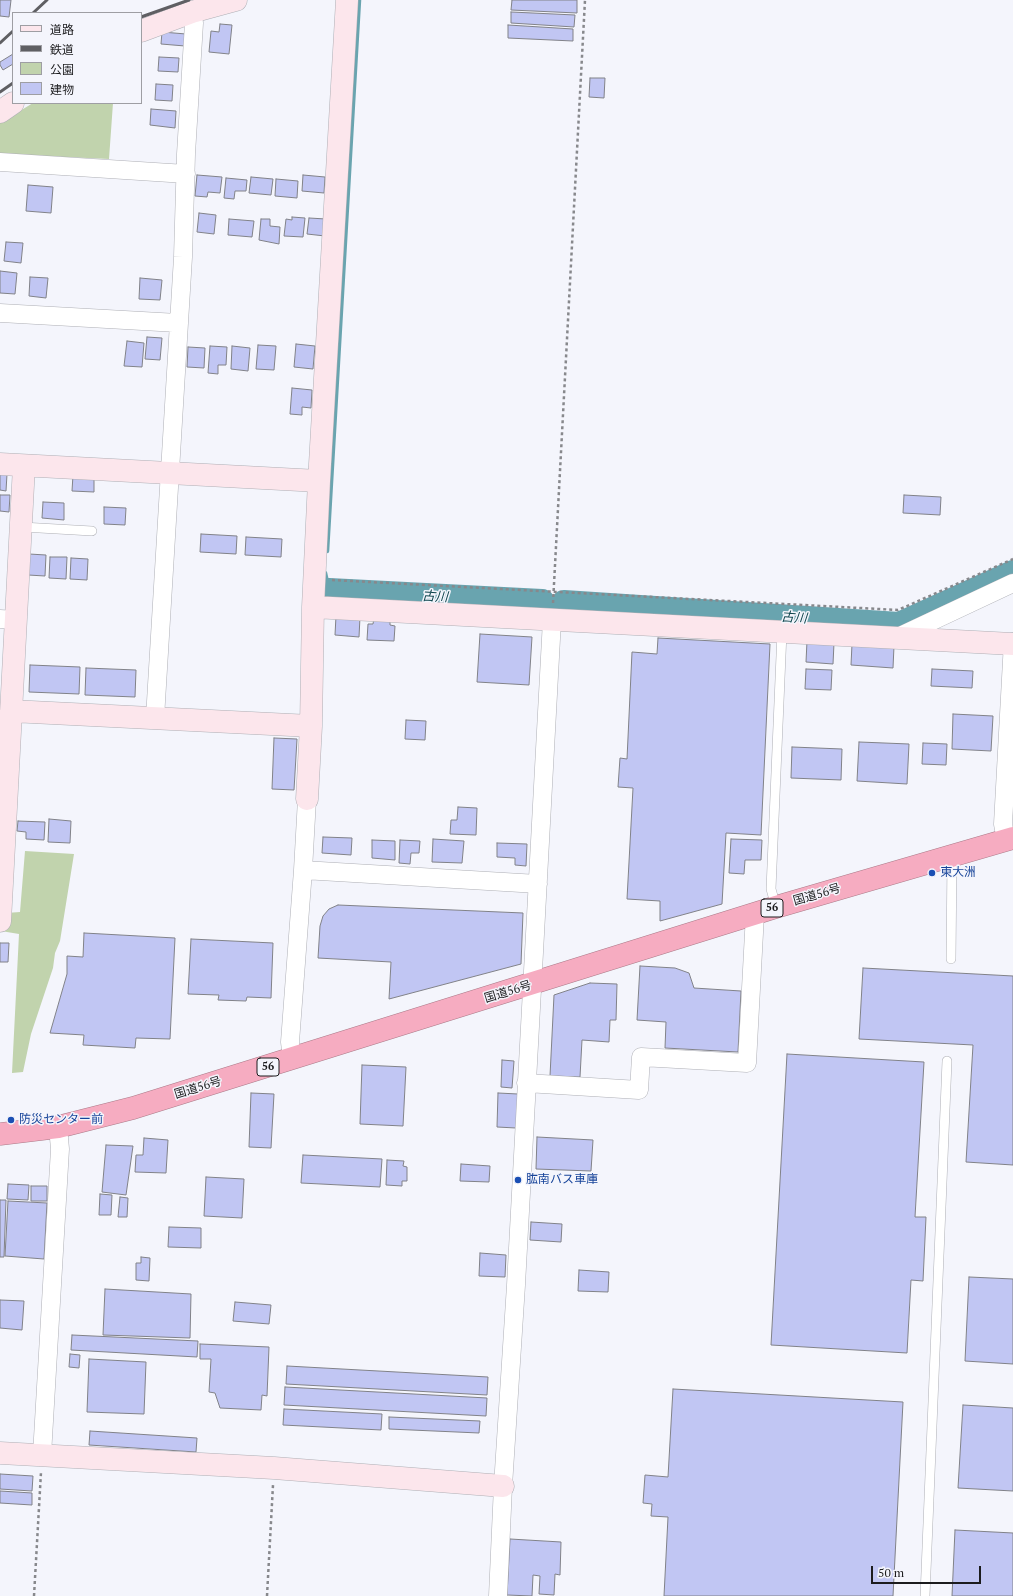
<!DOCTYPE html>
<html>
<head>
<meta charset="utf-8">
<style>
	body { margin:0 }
	#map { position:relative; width:1013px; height:1596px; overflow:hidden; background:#f4f5fc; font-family:"PT Serif","Noto Sans JP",serif }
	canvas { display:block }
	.legend { position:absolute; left:12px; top:12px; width:130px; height:92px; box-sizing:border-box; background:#f4f5fc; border:1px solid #9e9ea3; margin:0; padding:5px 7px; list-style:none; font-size:12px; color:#1c1c1e }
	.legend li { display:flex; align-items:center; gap:8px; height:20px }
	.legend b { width:20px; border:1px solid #9e9ea3 }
	.scale { position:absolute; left:871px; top:1566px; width:110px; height:18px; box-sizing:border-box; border:2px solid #1c1c1e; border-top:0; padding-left:5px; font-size:12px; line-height:14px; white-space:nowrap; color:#1c1c1e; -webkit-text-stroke:3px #f4f5fc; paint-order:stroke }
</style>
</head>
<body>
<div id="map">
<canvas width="1013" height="1596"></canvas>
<ul class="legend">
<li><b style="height:5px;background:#fce6ec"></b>道路</li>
<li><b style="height:5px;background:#5f5f63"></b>鉄道</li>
<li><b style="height:11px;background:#c1d3ad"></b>公園</li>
<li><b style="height:11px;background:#c1c6f3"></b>建物</li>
</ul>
<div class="scale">50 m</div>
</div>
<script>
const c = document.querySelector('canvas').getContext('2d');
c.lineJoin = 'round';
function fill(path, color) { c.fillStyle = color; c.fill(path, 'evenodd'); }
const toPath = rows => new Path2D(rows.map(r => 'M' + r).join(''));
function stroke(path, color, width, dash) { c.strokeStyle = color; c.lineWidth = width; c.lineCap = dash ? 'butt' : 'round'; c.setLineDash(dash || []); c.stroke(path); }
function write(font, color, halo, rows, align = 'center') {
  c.font = font + ' "PT Serif","Noto Sans JP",serif'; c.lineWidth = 3; c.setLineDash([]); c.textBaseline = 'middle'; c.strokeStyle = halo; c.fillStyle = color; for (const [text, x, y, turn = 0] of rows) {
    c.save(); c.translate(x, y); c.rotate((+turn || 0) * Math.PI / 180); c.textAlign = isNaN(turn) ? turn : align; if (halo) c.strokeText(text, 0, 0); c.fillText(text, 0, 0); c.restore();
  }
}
const green = toPath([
	[33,103,113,103,109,159,0,154,0,123],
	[25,851,74,854,60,941,55,953,53,968,31,1034,23,1072,12,1073,19,934,1,931,6,913,20,912]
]);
const stream = toPath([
	[327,551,359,0],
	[325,573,329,591]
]);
const river = toPath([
	[329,591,542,602],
	[564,603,899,625,1013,573]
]);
const building = toPath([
	[0,0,11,0,9,17,0,16,0,0],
	[512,0,577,0,577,13,511,10,512,0],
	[511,12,575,15,574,27,511,23,511,12],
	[220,24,232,25,229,54,209,52,211,31,219,32,220,24],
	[508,25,573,29,573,41,508,38,508,25],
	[162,32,186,34,185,46,161,44,162,32],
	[13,54,13,64,3,70,0,65,0,62,13,54],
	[159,57,179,58,178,72,158,71,159,57],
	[590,78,605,78,604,98,589,97,590,78],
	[156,84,173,85,172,101,155,100,156,84],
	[151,109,176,111,175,128,150,125,151,109],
	[197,175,222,177,220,193,208,192,207,197,195,196,197,175],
	[303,175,325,177,324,193,302,191,303,175],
	[251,177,273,179,271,195,249,193,251,177],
	[226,178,247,180,246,191,235,191,234,199,224,198,226,178],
	[276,179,298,181,297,198,275,196,276,179],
	[28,185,53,187,51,213,26,211,28,185],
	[199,213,216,215,214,234,197,232,199,213],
	[292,217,305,218,303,237,284,236,286,219,292,220,292,217],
	[309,218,326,219,325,236,307,234,309,218],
	[229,219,254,221,252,237,228,235,229,219],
	[261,219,270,219,270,226,280,227,279,244,259,240,261,219],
	[6,242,23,243,21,263,4,261,6,242],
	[0,271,17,273,15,294,0,293,0,271],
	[30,277,48,278,46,298,29,296,30,277],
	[140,278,162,280,160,300,139,299,140,278],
	[147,337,162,338,160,360,145,359,147,337],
	[127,341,144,343,142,367,124,366,127,341],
	[296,344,315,346,313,369,294,367,296,344],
	[258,345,276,346,274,370,256,369,258,345],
	[210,346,227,347,226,365,218,365,218,374,208,373,210,346],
	[232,346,250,348,248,371,231,369,232,346],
	[188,347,205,348,204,368,187,367,188,347],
	[292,388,312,390,311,408,302,407,302,415,290,414,292,388],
	[0,474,7,474,6,491,0,490,0,474],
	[73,475,94,476,94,492,72,491,73,475],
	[0,495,10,495,9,512,0,511,0,495],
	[904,495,941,497,940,515,903,513,904,495],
	[43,502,64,503,64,520,42,518,43,502],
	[104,507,126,508,125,525,104,524,104,507],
	[201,534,237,536,236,554,200,552,201,534],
	[246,537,282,539,281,557,245,555,246,537],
	[29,554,46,555,45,576,28,575,29,554],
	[50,557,67,557,66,579,49,578,50,557],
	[71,558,88,559,87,580,70,579,71,558],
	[336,616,360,617,359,637,335,635,336,616],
	[374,618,390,619,390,625,395,626,394,641,367,640,368,624,373,624,374,618],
	[480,634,532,637,529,685,477,682,480,634],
	[658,638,770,644,761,835,726,833,722,904,660,921,660,901,627,899,633,788,618,787,620,758,627,759,632,652,657,654,658,638],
	[807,641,834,643,833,664,806,662,807,641],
	[852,644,894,646,893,668,851,665,852,644],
	[30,665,80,667,79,694,29,692,30,665],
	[86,668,136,670,135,697,85,695,86,668],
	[806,669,832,670,831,690,805,689,806,669],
	[932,669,973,671,972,688,931,686,932,669],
	[953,714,993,716,991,751,952,749,953,714],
	[406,720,426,721,425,740,405,739,406,720],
	[274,738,297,739,294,790,272,789,274,738],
	[859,742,909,744,907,784,857,781,859,742],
	[923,743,947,744,946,765,922,764,923,743],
	[792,747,842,749,841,780,791,778,792,747],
	[458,807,477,808,476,835,450,834,451,820,457,820,458,807],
	[49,819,71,821,70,843,48,842,49,819],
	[18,821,45,822,44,840,26,839,26,832,17,831,18,821],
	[323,837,352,838,351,855,322,853,323,837],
	[433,839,464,841,462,863,432,862,433,839],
	[731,839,762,840,761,860,745,860,744,874,729,873,731,839],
	[372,840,395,841,395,860,372,858,372,840],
	[400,840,420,841,419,853,411,853,410,864,399,863,400,840],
	[497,843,527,844,526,866,515,865,515,858,497,857,497,843],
	[338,905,523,913,521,964,389,999,391,962,318,958,320,926,323,916,329,909,338,905],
	[84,933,175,938,170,1039,136,1038,135,1048,83,1045,84,1035,50,1033,67,974,67,956,83,957,84,933],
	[191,939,273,943,271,998,247,997,246,1001,218,1000,219,995,188,994,191,939],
	[0,943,9,943,8,962,0,962,0,943],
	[640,966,675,968,689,973,694,988,741,991,738,1052,665,1048,666,1022,637,1020,640,966],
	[863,968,1013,976,1013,1165,966,1162,973,1045,859,1039,863,968],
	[590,983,617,984,616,1020,610,1020,609,1042,582,1040,580,1077,550,1076,554,995,590,983],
	[787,1054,924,1062,915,1217,926,1217,923,1281,911,1280,907,1353,771,1345,787,1054],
	[502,1060,514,1061,512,1088,501,1087,502,1060],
	[362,1065,406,1067,403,1126,360,1124,362,1065],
	[251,1093,274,1094,271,1148,249,1147,251,1093],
	[498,1093,518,1094,516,1128,497,1127,498,1093],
	[537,1137,593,1140,591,1171,536,1169,537,1137],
	[144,1138,168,1140,166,1173,135,1172,136,1155,143,1155,144,1138],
	[106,1145,133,1146,126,1195,102,1192,106,1145],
	[303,1155,382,1159,380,1187,301,1183,303,1155],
	[387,1160,404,1161,403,1166,407,1167,407,1181,402,1181,402,1186,386,1185,387,1160],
	[461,1164,490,1166,489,1182,460,1181,461,1164],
	[206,1177,244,1179,242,1218,204,1216,206,1177],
	[8,1184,29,1185,28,1200,7,1199,8,1184],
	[31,1186,47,1186,47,1201,31,1201,31,1186],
	[100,1194,112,1195,111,1215,99,1215,100,1194],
	[120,1197,128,1198,127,1217,118,1217,120,1197],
	[0,1200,6,1200,4,1257,0,1257,0,1200],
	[8,1201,47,1203,44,1259,5,1256,8,1201],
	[531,1222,562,1224,561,1242,530,1240,531,1222],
	[169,1227,201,1228,201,1248,168,1247,169,1227],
	[480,1253,506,1255,505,1277,479,1276,480,1253],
	[141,1257,150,1258,149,1281,136,1280,136,1263,141,1263,141,1257],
	[579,1270,609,1272,608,1292,578,1291,579,1270],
	[969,1277,1013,1279,1013,1364,965,1361,969,1277],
	[105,1289,191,1294,190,1338,103,1335,105,1289],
	[0,1300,24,1301,22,1330,0,1328,0,1300],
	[235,1302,271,1305,269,1324,233,1321,235,1302],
	[72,1335,198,1341,197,1357,71,1350,72,1335],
	[200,1344,269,1347,267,1396,262,1395,261,1410,220,1408,215,1393,209,1392,211,1359,200,1359,200,1344],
	[70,1354,80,1355,79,1368,69,1367,70,1354],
	[89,1359,146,1362,144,1414,87,1412,89,1359],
	[287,1366,488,1377,487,1395,286,1384,287,1366],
	[285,1387,487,1398,486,1416,284,1405,285,1387],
	[673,1389,903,1402,893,1596,664,1596,668,1517,651,1516,652,1504,643,1503,645,1475,668,1477,673,1389],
	[963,1405,1013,1408,1013,1491,958,1488,963,1405],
	[284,1409,382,1414,381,1430,283,1425,284,1409],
	[389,1417,480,1421,479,1433,389,1429,389,1417],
	[90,1431,197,1438,196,1452,89,1445,90,1431],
	[0,1474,33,1476,32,1491,0,1489,0,1474],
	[0,1491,32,1493,32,1505,0,1503,0,1491],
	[955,1530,1013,1533,1013,1596,952,1596,955,1530],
	[510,1539,561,1542,560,1575,555,1574,554,1595,539,1594,540,1576,533,1575,532,1596,507,1595,510,1539]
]);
const path = toPath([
	[332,580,898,610,1013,559],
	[553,603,585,0],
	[34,1596,41,1472],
	[267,1596,273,1485]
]);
const lane = toPath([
	[22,527,92,531],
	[776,907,771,889,782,632],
	[951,959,952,856],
	[925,1596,947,1061]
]);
const street = toPath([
	[0,162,186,174],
	[0,313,178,323],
	[0,619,16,620],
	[896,638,1013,583],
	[155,718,183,257,186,154,194,23,192,12],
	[307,799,303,870,538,884],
	[1006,840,1003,824,1013,642],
	[292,1059,290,1042,303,870],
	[526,1083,639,1090,641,1057,747,1063,755,914],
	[42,1455,60,1149,58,1127],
	[498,1596,503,1486,516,1285,552,620]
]);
const secondary = toPath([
	[141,31,192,12,236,0],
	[0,112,13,103],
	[0,464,319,481],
	[313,607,1013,644],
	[11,711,311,726],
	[307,799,311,726,313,607,319,481,347,0],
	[0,921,24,466],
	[0,1453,274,1468,503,1486]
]);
const highway = toPath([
	[0,1134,58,1127,133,1108,776,907,1013,838]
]);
const rail = toPath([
	[33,13,47,0],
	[141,17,189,0],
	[0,43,13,31],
	[0,92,13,83]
]);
const markers = [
	[932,873,4,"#1a4fb4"],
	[11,1120,4,"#1a4fb4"],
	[518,1180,4,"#1a4fb4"]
];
const shields = [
	[772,908,22],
	[268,1067,22]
];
const shieldNames = [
	["56",772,908],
	["56",268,1067]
];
const transitNames = [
	["東大洲",940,873],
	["防災センター前",19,1120],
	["肱南バス車庫",526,1180]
];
const streetNames = [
	["国道56号",817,895,-16],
	["国道56号",508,992,-17],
	["国道56号",198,1088,-17]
];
const waterNames = [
	["古川",435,597,3],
	["古川",794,618,4]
];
fill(green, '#c1d3ad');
stroke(stream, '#69a4af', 4.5);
stroke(river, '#69a4af', 26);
fill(building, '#c1c6f3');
stroke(building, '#818288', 1);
stroke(lane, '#aeafb5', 10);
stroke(street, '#aeafb5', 19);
stroke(secondary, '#aeafb5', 23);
stroke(highway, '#aa7a88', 23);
stroke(path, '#87888c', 2.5, [3, 3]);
stroke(lane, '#fff', 9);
stroke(street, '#fff', 18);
stroke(secondary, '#fce6ec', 22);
stroke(highway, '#f6acc1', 22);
stroke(rail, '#5f5f63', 3);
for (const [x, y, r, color] of markers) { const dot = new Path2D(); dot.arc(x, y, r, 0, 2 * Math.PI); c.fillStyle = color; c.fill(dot); stroke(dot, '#f4f5fc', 1.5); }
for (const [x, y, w] of shields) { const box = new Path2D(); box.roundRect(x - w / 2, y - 9, w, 18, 3); c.fillStyle = '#f4f5fc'; c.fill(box); stroke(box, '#1c1c1e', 1); }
write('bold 11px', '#1c1c1e', null, shieldNames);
write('12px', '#164399', '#f4f5fc', transitNames, 'left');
write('12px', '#1c1c1e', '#f4f5fc', streetNames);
write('italic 13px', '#0d444c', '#f4f5fc', waterNames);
</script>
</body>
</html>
